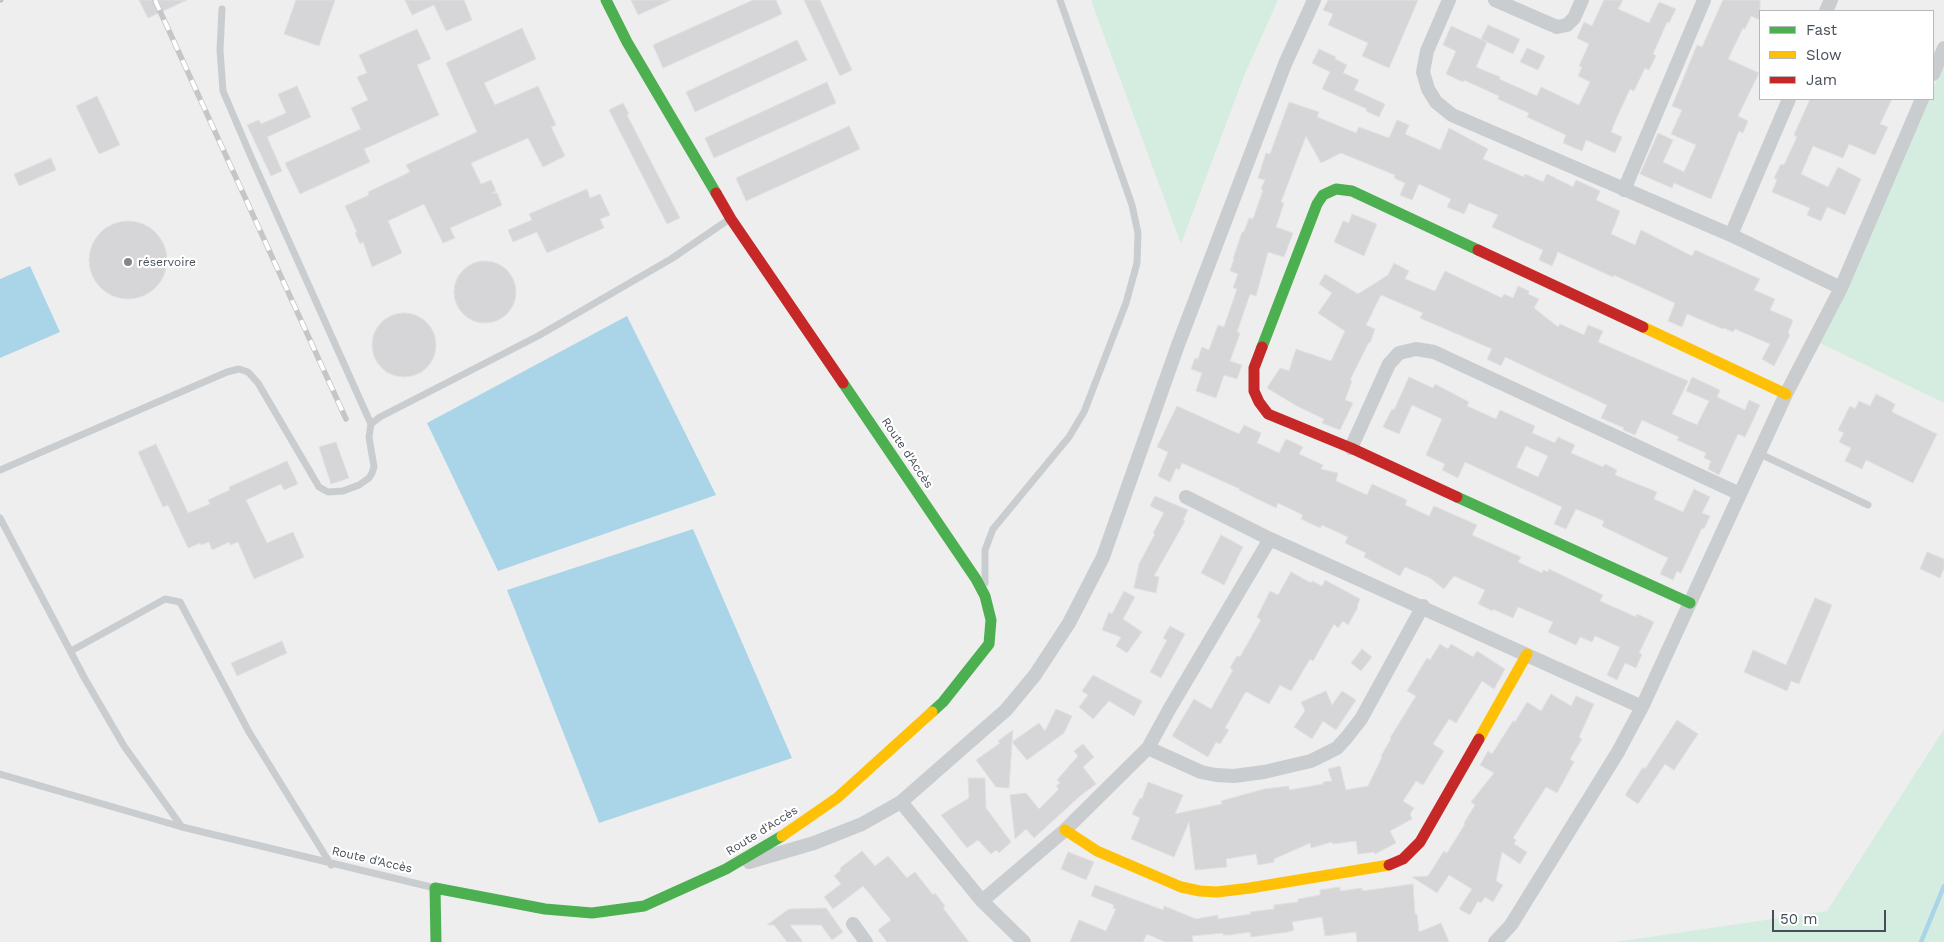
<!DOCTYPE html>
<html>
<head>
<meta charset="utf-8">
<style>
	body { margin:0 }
	#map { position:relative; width:1944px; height:942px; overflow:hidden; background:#efeeee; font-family:"Work Sans",sans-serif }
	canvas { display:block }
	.legend { position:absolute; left:1759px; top:10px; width:175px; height:90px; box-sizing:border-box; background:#fff; border:1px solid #b5b8bd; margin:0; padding:6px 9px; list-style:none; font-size:15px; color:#474e59 }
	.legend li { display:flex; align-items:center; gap:10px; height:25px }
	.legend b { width:25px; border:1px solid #b5b8bd }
	.scale { position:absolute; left:1772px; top:910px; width:114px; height:22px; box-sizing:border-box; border:2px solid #474e59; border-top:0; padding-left:6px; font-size:15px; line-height:18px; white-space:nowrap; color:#474e59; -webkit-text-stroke:4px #fff; paint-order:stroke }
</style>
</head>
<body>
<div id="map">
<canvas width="1944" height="942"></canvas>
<ul class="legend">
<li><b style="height:6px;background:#4caf50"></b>Fast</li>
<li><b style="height:6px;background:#ffc107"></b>Slow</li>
<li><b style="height:6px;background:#c62828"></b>Jam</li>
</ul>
<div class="scale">50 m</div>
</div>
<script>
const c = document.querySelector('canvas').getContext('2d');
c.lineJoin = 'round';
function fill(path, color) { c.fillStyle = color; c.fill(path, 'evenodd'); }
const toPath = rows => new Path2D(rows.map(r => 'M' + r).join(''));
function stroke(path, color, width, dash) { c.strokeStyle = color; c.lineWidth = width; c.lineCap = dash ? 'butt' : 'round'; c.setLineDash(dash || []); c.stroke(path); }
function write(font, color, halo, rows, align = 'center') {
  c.font = font + ' "Work Sans",sans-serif'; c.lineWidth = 4.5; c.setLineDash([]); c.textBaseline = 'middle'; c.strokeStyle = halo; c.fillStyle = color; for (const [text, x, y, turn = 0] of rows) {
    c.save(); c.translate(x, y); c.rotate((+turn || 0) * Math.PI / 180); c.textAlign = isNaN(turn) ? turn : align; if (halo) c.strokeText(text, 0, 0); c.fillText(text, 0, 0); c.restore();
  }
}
const green = toPath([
	[1091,0,1278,0,1244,76,1181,244],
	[1944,63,1944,403,1820,343,1928,99,1933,99,1933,89],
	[1944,729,1944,942,1615,942,1827,911]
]);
const water = toPath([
	[30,266,60,332,0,358,0,279],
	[627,316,716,495,498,571,427,423],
	[693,529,792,758,599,823,507,590]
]);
const stream = toPath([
	[1921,942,1944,886]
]);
const building = toPath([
	[139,0,187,0,148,18,139,0],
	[296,0,335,0,319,46,284,34,296,0],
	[405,0,464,0,472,20,446,31,434,5,412,15,405,0],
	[631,0,671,0,638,15,631,0],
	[753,0,776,0,782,14,663,68,653,45,753,0],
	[804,0,820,0,852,70,840,76,804,0],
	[1328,0,1418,0,1389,68,1362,56,1368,43,1328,25,1333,14,1323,10,1328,0],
	[1604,0,1623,0,1618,9,1649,23,1659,2,1676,9,1669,23,1667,22,1653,54,1656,56,1649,70,1645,68,1634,91,1630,89,1616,119,1611,132,1622,137,1615,153,1586,140,1582,151,1563,143,1566,135,1527,117,1529,113,1498,99,1499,96,1464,80,1463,82,1446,74,1456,51,1443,45,1451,26,1487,42,1476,67,1500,77,1499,79,1537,96,1541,87,1579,105,1590,82,1578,76,1582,67,1579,66,1589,44,1577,38,1584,22,1592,26,1604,0],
	[1723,0,1760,0,1760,20,1751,16,1745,29,1743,28,1728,59,1759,73,1738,116,1748,121,1743,133,1739,131,1711,199,1674,183,1672,188,1640,174,1658,133,1673,140,1663,162,1684,172,1696,145,1671,134,1682,110,1672,106,1697,45,1702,47,1723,0],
	[1488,25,1520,39,1513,54,1481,39,1488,25],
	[522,28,536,59,484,83,495,105,538,86,556,125,551,127,565,156,543,167,528,138,471,163,481,184,491,180,496,191,492,193,497,193,502,205,450,228,455,238,443,243,424,204,388,221,402,253,372,267,363,242,360,244,355,233,357,232,345,206,369,195,368,192,410,172,406,165,477,132,446,63,522,28],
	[417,29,431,59,417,65,439,115,364,149,370,162,300,194,285,163,361,129,351,108,368,100,357,77,367,73,359,55,417,29],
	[797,40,807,60,695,112,686,92,797,40],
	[1527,48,1545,56,1538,70,1520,62,1527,48],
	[1319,49,1336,57,1335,59,1347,65,1343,73,1359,80,1354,90,1385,104,1379,117,1366,111,1367,109,1322,89,1330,72,1312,63,1319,49],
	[827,82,836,103,714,158,705,138,827,82],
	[297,86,311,117,267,137,282,171,271,176,247,125,259,120,261,124,286,113,278,94,297,86],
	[97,96,120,145,99,154,76,106,97,96],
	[1810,99,1892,99,1880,124,1888,127,1875,155,1849,144,1843,158,1813,146,1801,174,1828,187,1838,167,1861,179,1845,215,1827,207,1821,221,1807,215,1810,208,1772,192,1777,180,1774,178,1781,164,1784,165,1797,137,1794,135,1810,99],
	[1289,102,1319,112,1317,117,1356,133,1359,127,1389,138,1397,120,1409,125,1405,134,1440,150,1449,128,1488,149,1483,159,1524,177,1525,174,1543,182,1547,174,1573,187,1576,180,1600,191,1596,200,1620,211,1611,234,1635,245,1641,230,1692,256,1695,250,1760,279,1754,290,1775,299,1770,310,1793,320,1788,333,1790,335,1774,366,1762,359,1770,344,1735,329,1733,332,1724,328,1723,329,1687,314,1682,327,1668,321,1675,303,1614,275,1613,277,1558,252,1552,266,1539,260,1543,250,1492,227,1498,215,1469,203,1464,214,1447,207,1451,199,1419,184,1412,200,1400,195,1405,183,1394,178,1395,175,1341,153,1321,163,1306,136,1281,202,1284,203,1276,227,1293,233,1284,257,1268,252,1256,296,1250,294,1237,332,1240,333,1230,361,1242,365,1237,379,1224,375,1216,398,1196,391,1202,373,1191,369,1195,358,1198,359,1202,347,1209,350,1218,325,1224,327,1237,289,1233,288,1238,274,1230,271,1234,259,1233,259,1242,232,1244,232,1249,218,1253,219,1263,190,1261,189,1265,180,1258,178,1266,153,1270,154,1289,102],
	[623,103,629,114,627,115,680,218,667,224,609,110,623,103],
	[849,126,860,149,746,201,736,178,849,126],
	[51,158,56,170,19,186,14,174,51,158],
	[587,189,590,198,600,194,610,215,600,219,604,228,547,253,537,232,513,242,508,230,532,220,529,214,587,189],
	[1352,214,1377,224,1364,256,1334,242,1343,221,1349,223,1352,214],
	'89 260a39 39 0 1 1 78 0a39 39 0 1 1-78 0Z',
	'454 292a31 31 0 1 1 62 0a31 31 0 1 1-62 0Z',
	[1394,263,1409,271,1405,279,1432,290,1435,291,1445,271,1502,298,1504,294,1513,298,1518,286,1529,291,1528,294,1539,299,1534,308,1558,327,1560,324,1584,335,1588,325,1603,331,1598,342,1688,381,1672,414,1697,425,1709,401,1686,391,1692,377,1720,390,1717,397,1745,410,1749,400,1760,405,1745,437,1738,434,1719,475,1708,469,1711,461,1704,458,1706,453,1677,440,1679,437,1642,420,1635,435,1623,430,1624,428,1601,418,1607,405,1505,357,1501,366,1487,359,1492,349,1420,318,1423,313,1381,295,1366,325,1375,329,1370,343,1369,342,1350,380,1352,381,1345,400,1353,403,1340,430,1322,423,1324,419,1297,406,1267,388,1280,368,1289,371,1296,349,1331,361,1345,331,1318,313,1332,293,1319,284,1325,274,1358,294,1388,275,1394,263],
	'372 345a32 32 0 1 1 64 0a32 32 0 1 1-64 0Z',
	[1409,377,1433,388,1435,384,1469,402,1467,406,1496,419,1500,410,1535,426,1532,433,1555,443,1558,437,1575,445,1571,453,1603,467,1605,464,1617,470,1615,475,1657,492,1654,499,1683,512,1694,489,1710,497,1702,513,1710,516,1704,529,1702,528,1681,573,1677,571,1673,580,1660,574,1668,558,1602,526,1604,521,1576,509,1566,529,1554,524,1562,507,1465,462,1458,478,1442,470,1445,464,1426,455,1442,419,1412,405,1399,434,1383,427,1392,409,1394,410,1409,377],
	[1526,446,1548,456,1538,477,1516,467,1526,446],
	[1876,394,1895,404,1892,412,1937,434,1913,483,1866,460,1862,469,1845,461,1851,448,1839,442,1844,433,1838,430,1850,406,1855,409,1859,401,1870,406,1876,394],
	[1177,406,1239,434,1244,425,1261,433,1257,443,1279,453,1286,439,1303,447,1299,454,1323,465,1321,469,1338,473,1336,481,1367,495,1372,484,1407,500,1405,505,1429,516,1434,506,1477,525,1472,535,1521,557,1518,562,1542,573,1543,570,1548,572,1549,569,1603,595,1600,601,1636,617,1637,614,1654,622,1639,653,1642,654,1636,668,1625,663,1617,680,1607,675,1620,647,1595,636,1592,642,1580,637,1576,645,1548,632,1553,622,1518,607,1513,618,1493,609,1493,611,1478,604,1485,590,1454,576,1444,589,1430,578,1405,567,1400,576,1364,557,1366,553,1345,543,1348,537,1322,525,1320,528,1301,519,1303,515,1278,503,1276,508,1239,490,1240,489,1182,463,1179,470,1176,468,1170,482,1158,476,1168,452,1157,447,1177,406],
	[336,442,349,478,331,484,319,447,336,442],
	[156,444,188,513,210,504,208,500,230,490,229,487,287,461,298,484,284,490,281,484,246,500,267,543,293,532,304,557,254,579,238,542,230,545,229,542,212,550,209,542,201,545,200,543,188,548,168,505,163,507,138,452,156,444],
	[1155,496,1188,510,1183,520,1185,521,1154,576,1159,577,1156,593,1134,588,1139,564,1155,534,1153,533,1164,513,1150,506,1155,496],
	[1221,535,1243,547,1224,585,1201,573,1221,535],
	[1927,552,1944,559,1944,568,1940,578,1920,569,1927,552],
	[1291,572,1311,583,1312,581,1322,586,1325,580,1360,599,1357,606,1358,607,1348,625,1343,621,1338,628,1334,624,1313,661,1310,659,1291,691,1280,685,1269,704,1247,692,1245,693,1225,728,1229,730,1220,744,1216,742,1208,757,1172,736,1194,699,1211,709,1233,670,1230,668,1237,656,1240,657,1261,620,1257,617,1270,591,1278,595,1291,572],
	[1124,591,1135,597,1123,619,1142,632,1127,653,1116,646,1121,637,1102,630,1109,612,1112,614,1124,591],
	[1815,598,1832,605,1799,684,1791,681,1787,691,1744,672,1753,650,1786,665,1815,598],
	[1170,626,1185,634,1161,678,1150,672,1167,640,1163,638,1170,626],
	[282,641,287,653,237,676,231,663,282,641],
	[1440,644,1448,649,1451,644,1473,657,1477,651,1505,669,1494,689,1482,681,1456,723,1449,719,1433,744,1444,751,1423,785,1416,781,1403,801,1414,808,1410,814,1412,819,1390,831,1396,843,1375,854,1374,852,1358,854,1356,841,1333,844,1332,842,1311,848,1310,843,1274,859,1274,862,1258,865,1256,854,1226,859,1227,867,1195,870,1189,822,1174,857,1131,839,1140,818,1132,814,1140,798,1142,799,1148,782,1183,795,1175,814,1222,804,1221,801,1264,789,1289,786,1289,790,1323,784,1323,782,1332,781,1328,769,1340,766,1346,790,1368,786,1382,757,1381,756,1391,739,1390,738,1416,696,1407,691,1427,658,1430,660,1440,644],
	[1362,649,1372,657,1361,671,1351,663,1362,649],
	[1093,675,1142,701,1134,716,1109,701,1093,719,1079,707,1088,695,1082,691,1093,675],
	[1326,691,1332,705,1342,691,1356,700,1336,730,1323,721,1312,739,1294,727,1305,711,1301,702,1326,691],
	[1551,694,1571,706,1576,696,1594,704,1579,737,1582,739,1570,759,1574,762,1557,793,1546,787,1513,838,1516,840,1514,844,1527,852,1520,864,1502,852,1496,881,1503,885,1493,902,1485,897,1481,903,1478,901,1470,915,1459,909,1472,889,1449,875,1437,893,1412,877,1428,876,1444,851,1447,853,1465,824,1464,823,1475,805,1471,802,1494,773,1480,765,1488,751,1492,754,1513,721,1515,722,1527,702,1541,711,1551,694],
	[1056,709,1072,716,1064,733,1027,760,1012,742,1009,788,996,787,976,760,1000,743,998,741,1013,730,1012,742,1039,723,1045,731,1056,709],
	[1677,720,1698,734,1674,770,1665,764,1638,804,1625,795,1643,767,1645,769,1677,720],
	[1083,744,1094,757,1083,767,1096,784,1080,796,1034,838,1026,829,1015,839,1010,795,1026,793,1039,809,1059,789,1056,786,1060,783,1057,780,1078,756,1074,751,1083,744],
	[968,778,985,778,986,808,1011,842,999,853,996,850,991,854,978,840,967,848,941,815,969,798,968,778],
	[862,851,875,866,888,856,907,878,915,872,933,895,935,893,945,906,943,908,969,942,887,942,878,930,891,920,863,886,833,909,824,897,841,884,834,876,841,870,840,868,862,851],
	[1068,852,1094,862,1086,880,1061,869,1068,852],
	[1413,884,1415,914,1417,914,1419,932,1441,923,1449,942,1357,942,1356,932,1325,936,1322,917,1292,922,1294,930,1288,932,1251,937,1250,932,1230,935,1223,935,1223,933,1192,936,1193,942,1165,942,1147,934,1143,942,1070,942,1079,920,1106,931,1116,909,1113,908,1114,905,1091,896,1095,885,1163,910,1164,906,1196,919,1218,915,1218,919,1251,914,1250,912,1274,909,1274,905,1298,902,1298,899,1320,895,1320,890,1340,887,1340,891,1362,888,1362,891,1413,884],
	[826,908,843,932,832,940,821,925,790,925,803,942,787,942,774,925,767,925,789,909,826,908]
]);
const path = toPath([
	[0,2,3,0]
]);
const lane = toPath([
	[222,9,220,50,223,91,252,159,371,424],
	[1758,453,1868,505],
	[0,470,227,372,239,369,248,372,258,383,319,487,328,492,343,491,359,485,369,478,372,473,374,467,369,437,371,424,380,417,538,336,671,259,728,220],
	[0,518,85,679,124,746,182,827],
	[985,583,985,550,993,529,1069,437,1084,412,1126,303,1137,263,1138,233,1132,205,1060,0],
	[71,651,165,599,180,602,249,732,331,865],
	[0,774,182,827,435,888]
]);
const street = toPath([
	[1449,0,1427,51,1423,72,1428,89,1436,102,1452,115,1731,235,1841,288],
	[1495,0,1557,27,1567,25,1574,18,1582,0],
	[1826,11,1831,0],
	[1933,74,1944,48],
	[1624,190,1704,0],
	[1731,235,1789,99],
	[1351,448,1389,364,1399,353,1416,349,1434,352,1740,494],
	[1186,497,1270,539,1642,707],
	[1148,748,1201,772,1216,775,1234,776,1264,772,1311,761,1337,748,1347,737,1361,719,1423,606],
	[901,802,982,901,1024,942],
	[749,862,814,843,862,824,901,802,1006,710,1035,675,1069,623,1103,557,1178,345,1285,64,1314,0],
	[982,901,1065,830,1148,748,1170,708,1270,539],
	[853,924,866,942],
	[1495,942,1511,925,1618,752,1642,707,1786,394,1841,288,1922,99]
]);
const fast = toPath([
	[606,0,627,42,716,193],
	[1262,347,1317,204,1323,195,1336,189,1352,191,1478,250],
	[843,383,976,579,985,596,991,620,989,644,943,702,932,712],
	[1457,497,1690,603],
	[436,942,435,888,545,909,592,913,644,906,726,869,782,836]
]);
const slow = toPath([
	[1643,327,1786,394],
	[1479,739,1527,654],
	[1065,830,1097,851,1181,887,1200,891,1217,892,1250,888,1389,865],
	[782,836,837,798,932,712]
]);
const jam = toPath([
	[716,193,731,219,843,383],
	[1478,250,1643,327],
	[1262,347,1254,368,1254,391,1259,402,1268,414,1351,448,1457,497],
	[1389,865,1403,859,1420,842,1479,739]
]);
const rail = toPath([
	[155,0,346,419]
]);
const markers = [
	[128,262,5,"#82868d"]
];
const poiNames = [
	["réservoire",138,262]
];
const streetNames = [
	["Route d'Accès",907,453,56],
	["Route d'Accès",762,831,-32],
	["Route d'Accès",372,860,13]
];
fill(green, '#d4ede0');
fill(water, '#aad5e8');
stroke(stream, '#aad5e8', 4.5);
fill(building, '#d6d6d8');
stroke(building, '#e0e0e1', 1);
stroke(path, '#b8c3c1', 2.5, [4, 2.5]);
stroke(lane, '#cacdcf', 7);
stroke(street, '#cacdcf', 14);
stroke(fast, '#4caf50', 11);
stroke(slow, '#ffc107', 11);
stroke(jam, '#c62828', 11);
stroke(rail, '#c4c6c8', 5.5);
stroke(rail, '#fff', 4, [11]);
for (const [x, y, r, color] of markers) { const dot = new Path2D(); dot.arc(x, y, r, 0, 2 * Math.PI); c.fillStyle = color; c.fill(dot); stroke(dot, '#fff', 2); }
write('12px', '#474e59', '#fff', poiNames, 'left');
write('12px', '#474e59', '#fff', streetNames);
</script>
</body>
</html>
